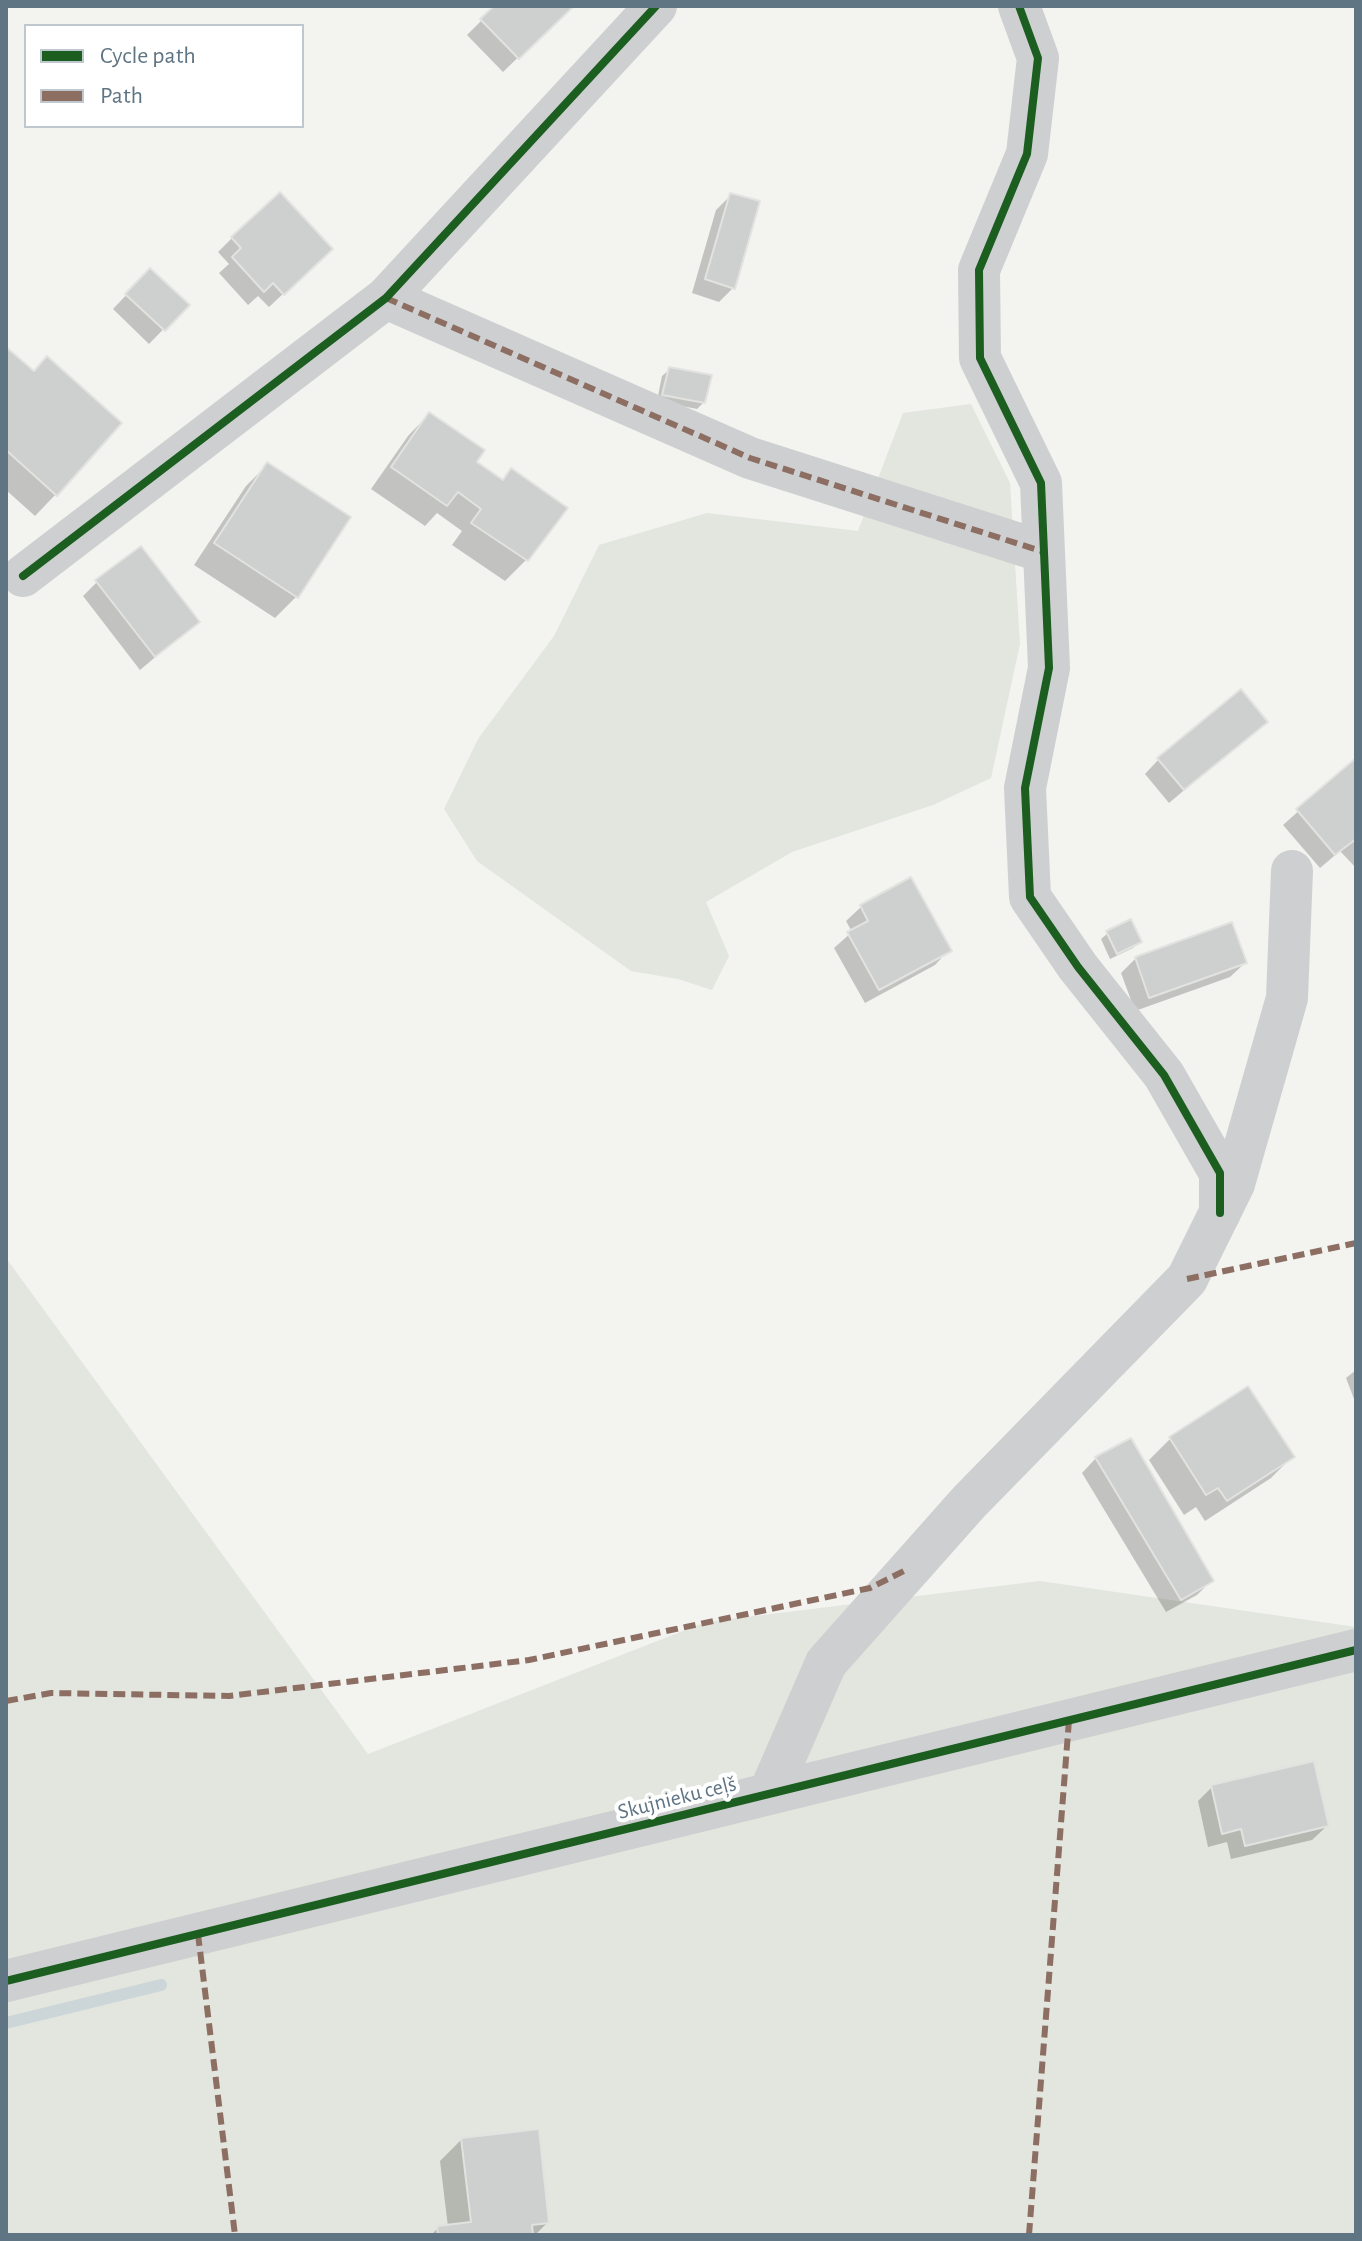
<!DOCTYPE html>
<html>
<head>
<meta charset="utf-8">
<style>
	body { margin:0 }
	#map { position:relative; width:1362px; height:2241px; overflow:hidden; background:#f3f3f0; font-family:"Alegreya Sans",sans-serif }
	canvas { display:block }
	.frame { position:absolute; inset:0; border:8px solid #607584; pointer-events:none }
	.legend { position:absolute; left:24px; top:24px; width:280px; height:104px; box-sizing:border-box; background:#fff; border:2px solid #bfc8ce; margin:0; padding:10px 14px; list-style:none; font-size:24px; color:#607584 }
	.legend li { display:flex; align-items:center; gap:16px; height:40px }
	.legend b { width:40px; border:2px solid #bfc8ce }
</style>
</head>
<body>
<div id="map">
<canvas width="1362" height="2241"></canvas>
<div class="frame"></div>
<ul class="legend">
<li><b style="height:10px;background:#1b5e20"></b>Cycle path</li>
<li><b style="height:10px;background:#8d6e63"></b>Path</li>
</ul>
</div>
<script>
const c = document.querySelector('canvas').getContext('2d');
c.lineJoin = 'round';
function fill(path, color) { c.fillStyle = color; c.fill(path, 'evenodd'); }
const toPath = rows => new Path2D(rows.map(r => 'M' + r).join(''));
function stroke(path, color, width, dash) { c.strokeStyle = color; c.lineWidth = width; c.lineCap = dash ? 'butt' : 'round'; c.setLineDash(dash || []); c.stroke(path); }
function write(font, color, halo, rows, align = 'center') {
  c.font = font + ' "Alegreya Sans",sans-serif'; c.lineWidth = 8; c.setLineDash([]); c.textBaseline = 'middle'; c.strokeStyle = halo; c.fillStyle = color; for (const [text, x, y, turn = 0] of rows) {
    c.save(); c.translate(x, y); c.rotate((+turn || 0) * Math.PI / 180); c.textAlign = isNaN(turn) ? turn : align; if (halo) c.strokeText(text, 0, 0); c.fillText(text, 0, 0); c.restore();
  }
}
const green = toPath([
	[971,404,1010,483,1020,644,991,778,933,805,792,852,706,902,729,956,712,990,678,979,631,971,477,861,444,809,478,739,554,636,599,545,707,513,858,531,903,413],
	[6,1258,368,1754,706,1622,1040,1581,1356,1627,1356,2235,6,2235]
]);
const shadow = toPath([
	[496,6,571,6,503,72,467,35],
	[730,196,733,288,719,302,692,293,716,210],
	[232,238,316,263,269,307,258,296,248,305,219,273,229,264,218,252],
	[150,270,187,305,149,344,113,309],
	[6,349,56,494,35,516,6,490],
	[669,370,704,402,697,409,657,401,662,376],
	[429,414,474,463,501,481,511,471,565,508,526,560,505,581,452,545,462,531,437,513,425,526,371,489,408,436],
	[268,464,348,518,296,597,275,618,194,565,246,486],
	[97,582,197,622,140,670,83,596],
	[1265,722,1169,803,1145,774,1159,759],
	[1356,760,1356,868,1340,851,1320,868,1283,825],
	[910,880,949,950,935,965,865,1003,834,948,852,932,846,921,861,907],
	[1108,933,1140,941,1133,948,1110,959,1101,939],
	[1136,958,1245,963,1230,977,1135,1011,1121,973],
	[1356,1370,1356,1398,1354,1399,1346,1378],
	[1248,1388,1292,1457,1271,1478,1205,1521,1196,1507,1184,1515,1149,1460,1170,1439],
	[1096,1458,1211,1581,1197,1595,1166,1612,1082,1473],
	[1212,1787,1327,1826,1312,1840,1231,1859,1227,1842,1208,1847,1198,1801],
	[462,2139,547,2223,535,2235,431,2235,438,2228,448,2227,440,2161]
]);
const stream = toPath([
	[6,2023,161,1985]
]);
const building = toPath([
	[494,6,574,6,519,59,480,19,494,6],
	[280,192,333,249,284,295,273,283,264,292,232,257,241,248,231,237,280,192],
	[730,193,760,201,735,289,705,279,730,193],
	[150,268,190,305,165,331,125,294,150,268],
	[6,347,34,371,47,356,122,423,57,496,6,450,6,347],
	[669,367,712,375,705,403,662,395,669,367],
	[429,412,485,450,477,462,503,480,511,468,568,508,528,561,471,523,481,509,458,492,447,506,391,467,429,412],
	[267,462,351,517,298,598,214,543,267,462],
	[141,546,200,622,155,657,95,580,141,546],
	[1241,689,1268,722,1184,790,1157,758,1241,689],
	[1356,758,1356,839,1335,855,1296,809,1356,758],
	[911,877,952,951,879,990,847,932,868,921,860,905,911,877],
	[1131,919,1142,942,1117,954,1106,931,1131,919],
	[1232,922,1247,963,1149,998,1135,957,1232,922],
	[1248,1386,1295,1457,1227,1501,1218,1488,1206,1495,1169,1437,1248,1386],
	[1131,1438,1214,1581,1181,1600,1095,1457,1131,1438],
	[1314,1761,1329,1826,1245,1846,1241,1829,1222,1834,1211,1785,1314,1761],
	[539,2129,549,2223,532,2225,533,2235,438,2235,437,2226,471,2222,461,2138,539,2129]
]);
const minor = toPath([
	[1019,6,1038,58,1027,154,979,270,980,358,1041,483,1049,668,1025,788,1030,897,1078,967,1164,1075,1220,1173,1220,1213],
	[386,298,750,458,1044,552],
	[23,576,386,298,656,6],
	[769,1794,826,1663,969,1502,1187,1279,1234,1184,1287,998,1292,871],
	[6,1981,1356,1650]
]);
const quiet = toPath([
	[386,298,750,458,1044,552],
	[1187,1279,1356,1243],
	[6,1701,51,1693,229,1696,529,1660,870,1588,908,1569],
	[198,1934,235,2235],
	[1029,2235,1069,1720]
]);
const cycleway = toPath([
	[1019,6,1038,58,1027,154,979,270,980,358,1041,483,1049,668,1025,788,1030,897,1078,967,1164,1075,1220,1173,1220,1213],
	[23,576,386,298,656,6],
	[6,1981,1356,1650]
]);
const streetNames = [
	["Skujnieku ceļš",677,1798,-14]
];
fill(green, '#e2e6de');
fill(shadow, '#0003');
stroke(stream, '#ccd6d8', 12);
fill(building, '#ced0cf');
stroke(building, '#e2e2e0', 2);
stroke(minor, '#cecfd0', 42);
stroke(quiet, '#8d6e63', 6, [12, 6]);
stroke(cycleway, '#1b5e20', 8);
write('22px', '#607584', '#fff', streetNames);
</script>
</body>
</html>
